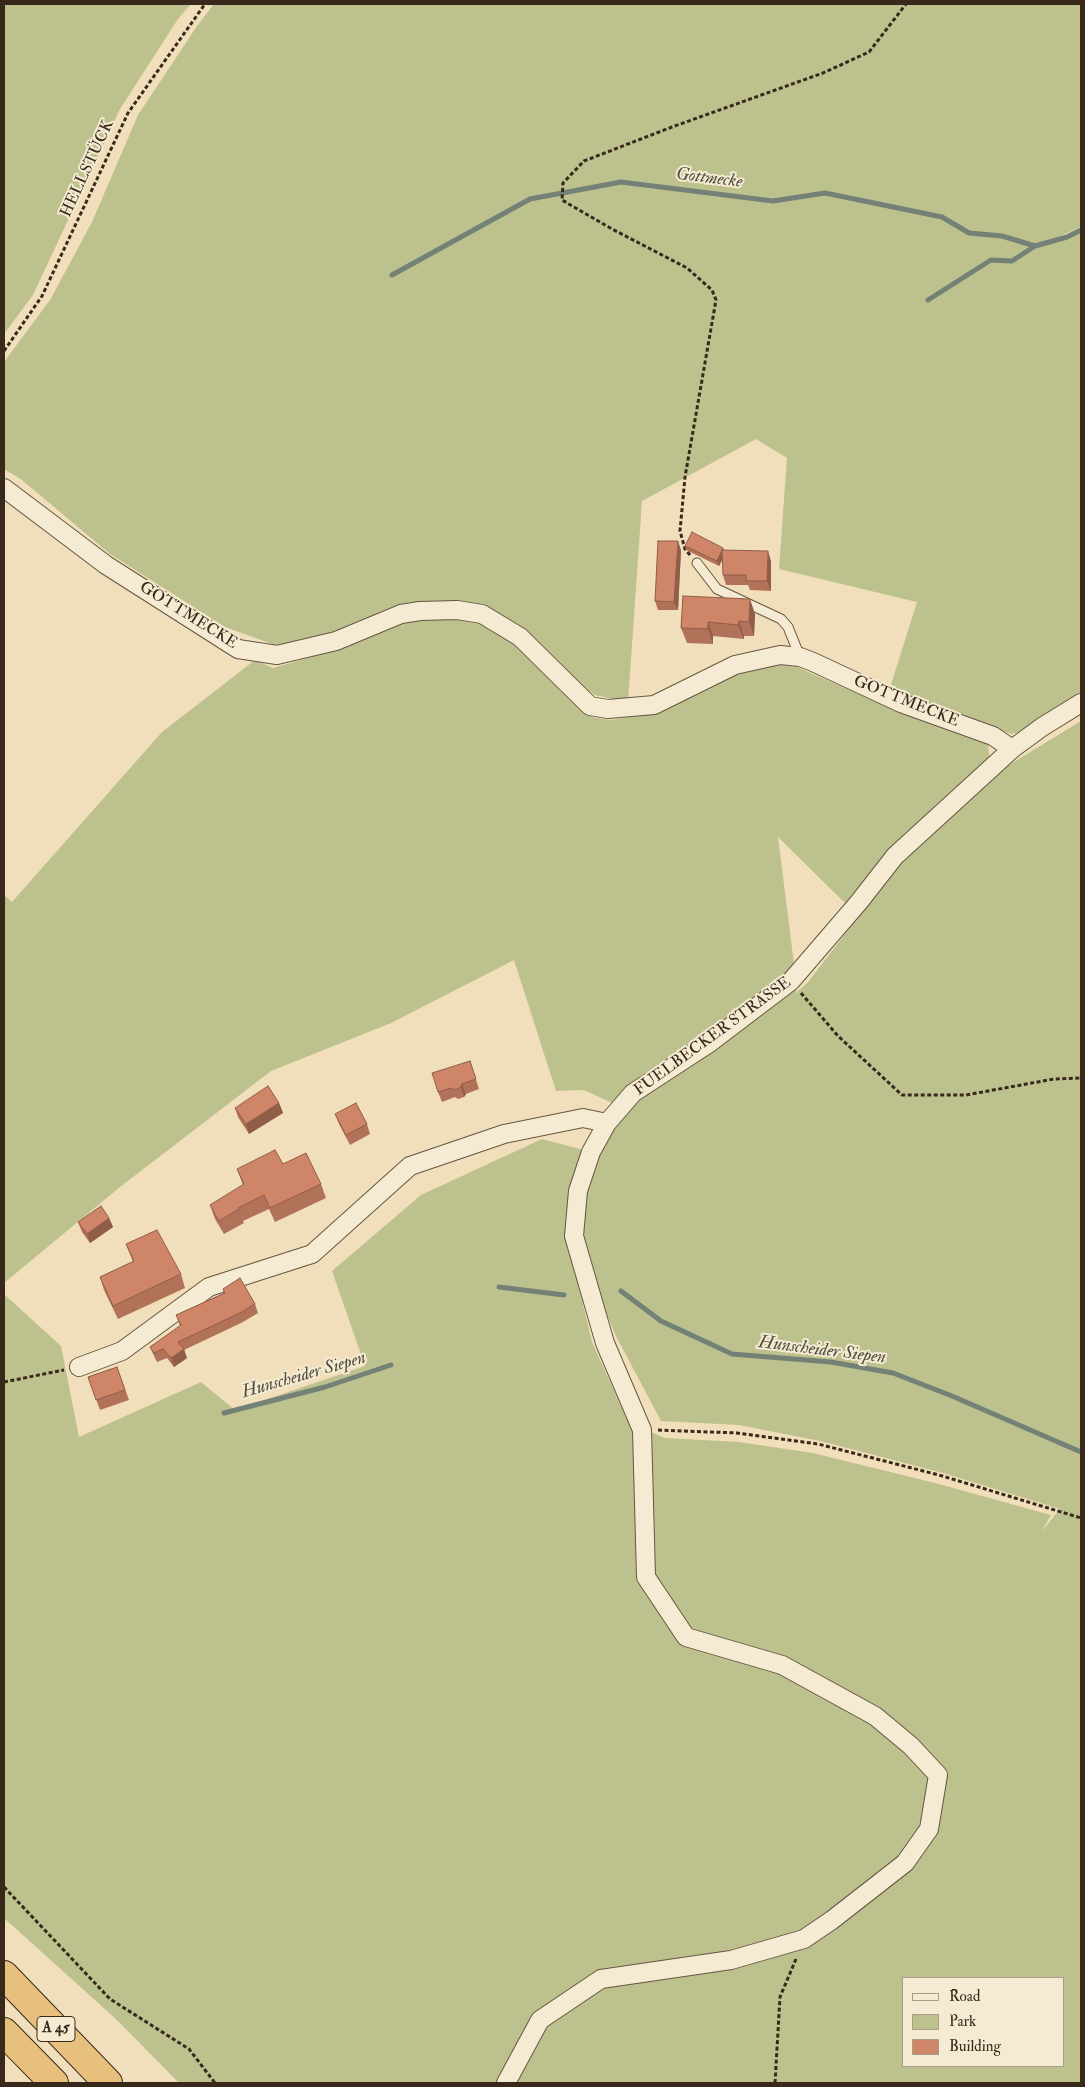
<!DOCTYPE html>
<html>
<head>
<meta charset="utf-8">
<style>
	body { margin:0 }
	#map { position:relative; width:1085px; height:2087px; overflow:hidden; background:#f0dfba; font-family:"IM FELL Double Pica",serif }
	canvas { display:block }
	.frame { position:absolute; inset:0; border:5px solid #38291b; pointer-events:none }
	.legend { position:absolute; left:902px; top:1977px; width:162px; height:90px; box-sizing:border-box; background:#f5ead2; border:1px solid #a99d89; margin:0; padding:6px 9px; list-style:none; font-size:15px; color:#38291b }
	.legend li { display:flex; align-items:center; gap:10px; height:25px }
	.legend b { width:25px; border:1px solid #a99d89 }
</style>
</head>
<body>
<div id="map">
<canvas width="1085" height="2087"></canvas>
<div class="frame"></div>
<ul class="legend">
<li><b style="height:6px;background:#f5ead2"></b>Road</li>
<li><b style="height:14px;background:#bdc18d"></b>Park</li>
<li><b style="height:14px;background:#ce8568"></b>Building</li>
</ul>
</div>
<script>
const c = document.querySelector('canvas').getContext('2d');
c.lineJoin = 'round';
function fill(path, color) { c.fillStyle = color; c.fill(path, 'evenodd'); }
const toPath = rows => new Path2D(rows.map(r => 'M' + r).join(''));
function stroke(path, color, width, dash) { c.strokeStyle = color; c.lineWidth = width; c.lineCap = dash ? 'butt' : 'round'; c.setLineDash(dash || []); c.stroke(path); }
function write(font, color, halo, rows, align = 'center') {
  c.font = font + ' "IM FELL Double Pica",serif'; c.lineWidth = 4; c.setLineDash([]); c.textBaseline = 'middle'; c.strokeStyle = halo; c.fillStyle = color; for (const [text, x, y, turn = 0] of rows) {
    c.save(); c.translate(x, y); c.rotate((+turn || 0) * Math.PI / 180); c.textAlign = isNaN(turn) ? turn : align; if (halo) c.strokeText(text, 0, 0); c.fillText(text, 0, 0); c.restore();
  }
}
const green = toPath([
	[4,4,191,4,178,19,120,109,33,295,4,334],
	[214,4,1081,4,1081,227,1056,238,1056,242,1064,240,1081,232,1081,699,1029,730,1011,734,889,691,917,602,779,569,787,458,756,439,642,501,628,702,595,695,575,682,542,646,516,623,485,608,463,601,430,601,405,607,334,635,275,645,225,627,110,554,22,480,4,469,4,362,50,300,92,222,138,115,197,26],
	[457,616,478,621,525,651,592,717,611,720,649,714,747,669,775,664,797,667,890,708,988,742,989,756,993,758,847,905,778,837,797,988,796,993,808,982,902,860,1007,764,1009,765,1081,721,1081,2083,179,2083,117,2020,4,1918,4,1294,61,1346,79,1437,201,1382,235,1410,365,1366,332,1271,421,1195,542,1139,591,1152,621,1107,584,1090,556,1091,514,960,391,1023,271,1071,120,1187,4,1283,4,895,12,902,162,732,255,660,273,668,339,649,402,622,420,618],
	[566,1234,574,1236,616,1336,661,1421,739,1425,820,1441,943,1473,1060,1509,1042,1531,1051,1515,935,1483,813,1453,739,1442,665,1438,628,1422,592,1342],
	[904,1978,1064,1978,1064,2066,904,2066]
]);
const stream = toPath([
	[392,275,530,199,621,182,773,201,825,193,942,217,969,233,1002,236,1035,246,1067,237,1081,230],
	[928,300,991,260,1012,261,1035,246],
	[499,1287,564,1295],
	[621,1291,661,1321,732,1354,831,1362,893,1373,952,1396,1081,1452],
	[224,1413,325,1387,391,1365]
]);
const path = toPath([
	[4,351,42,296,128,113,205,4],
	[690,555,685,549,680,531,685,477,716,300,712,290,687,268,612,229,562,200,563,183,584,161,672,127,823,73,869,52,906,4],
	[801,993,838,1036,902,1095,966,1095,1054,1079,1081,1078],
	[4,1382,64,1370],
	[658,1430,737,1433,818,1444,939,1475,1081,1518],
	[4,1887,110,1999,189,2049,215,2083],
	[775,2083,780,1997,796,1959]
]);
const lane = toPath([
	[697,563,717,589,781,619,788,627,800,657]
]);
const street = toPath([
	[4,488,106,565,238,649,277,655,336,641,401,614,420,611,457,610,482,614,520,637,590,706,608,709,654,705,735,665,780,655,800,657,813,662,901,703,993,736,1012,749],
	[79,1367,122,1351,209,1287,312,1254,410,1166,504,1134,583,1118,607,1123],
	[506,2083,540,2020,601,1979,731,1960,804,1939,832,1920,905,1863,929,1829,938,1775,911,1746,875,1716,782,1665,686,1637,646,1577,642,1430,605,1343,574,1236,578,1191,591,1152,607,1123,633,1093,708,1044,791,981,859,902,895,856,1012,749,1042,727,1081,703]
]);
const highway = toPath([
	[4,1975,108,2083],
	[4,2032,54,2083]
]);
const wall = toPath([
	[685,546,724,550,771,561,771,591,750,590,748,585,726,585,723,575,723,559,719,566,686,550],
	[681,550,678,610,658,610,655,601],
	[683,596,755,614,754,636,744,636,744,639,713,636,713,644,687,643,681,628],
	[470,1061,479,1089,466,1094,464,1097,458,1099,455,1097,442,1102,438,1092],
	[279,1103,283,1113,249,1134,238,1117,235,1108],
	[335,1114,367,1124,370,1134,350,1145,339,1124],
	[283,1164,321,1184,326,1198,275,1222,269,1209,243,1221,244,1223,224,1234,215,1219,210,1205,243,1185,237,1169],
	[109,1218,113,1227,90,1243,82,1232,78,1222],
	[126,1244,181,1274,185,1288,118,1319,104,1290,100,1277,133,1262],
	[223,1289,255,1304,258,1313,243,1322,184,1350,187,1358,174,1367,167,1358,157,1362,154,1356,150,1347,180,1326,176,1315,224,1293],
	[117,1367,129,1400,100,1410,88,1377]
]);
const shadedWall = toPath([
	[678,541,681,550,678,610,674,602],
	[723,548,725,553,719,566,717,561],
	[768,551,771,561,771,591,767,581],
	[750,599,755,614,754,636,749,622],
	[739,621,744,636,744,639,738,625],
	[708,622,713,636,713,644,708,629],
	[462,1084,466,1094,464,1097,461,1087],
	[279,1103,283,1113,249,1134,246,1124],
	[109,1218,113,1227,90,1243,87,1234],
	[184,1349,187,1358,174,1367,171,1358]
]);
const building = toPath([
	[692,532,723,548,717,561,685,546,692,532],
	[658,541,678,541,674,602,655,601,658,541],
	[722,550,768,551,767,581,746,581,746,575,723,575,722,550],
	[683,596,750,599,749,622,739,621,738,625,708,622,708,629,681,628,683,596],
	[470,1061,476,1079,462,1084,461,1087,455,1090,451,1088,438,1092,432,1073,470,1061],
	[268,1086,279,1103,246,1124,235,1108,268,1086],
	[356,1103,367,1124,346,1135,335,1114,356,1103],
	[275,1150,283,1164,306,1153,321,1184,270,1208,264,1195,238,1208,239,1209,219,1221,210,1205,244,1184,237,1169,275,1150],
	[101,1206,109,1218,87,1234,78,1222,101,1206],
	[157,1230,181,1274,113,1306,100,1277,134,1261,126,1244,157,1230],
	[240,1278,255,1304,240,1313,178,1342,184,1349,171,1358,163,1349,154,1353,150,1347,181,1325,176,1315,225,1293,223,1289,240,1278],
	[117,1367,125,1390,96,1400,88,1377,117,1367]
]);
const shields = [
	[56,2029,38]
];
const shieldNames = [
	["A 45",56,2029]
];
const streetNames = [
	["HELLSTÜCK",88,169,-65],
	["GOTTMECKE",188,616,32],
	["GOTTMECKE",906,702,22],
	["FUELBECKER STRASSE",713,1037,-36]
];
const waterNames = [
	["Gottmecke",709,179,7],
	["Hunscheider Siepen",822,1351,7],
	["Hunscheider Siepen",304,1376,-16]
];
fill(green, '#bdc18d');
stroke(stream, '#738177', 5);
stroke(lane, '#665643', 11);
stroke(street, '#665643', 20);
stroke(highway, '#38291b', 30);
stroke(path, '#38291b', 3, [4, 2.5]);
stroke(lane, '#f5ead2', 9);
stroke(street, '#f5ead2', 18);
stroke(highway, '#e8c07d', 28);
fill(wall, '#b17259');
fill(shadedWall, '#905d49');
fill(building, '#ce8568');
stroke(building, '#905d49', 1);
for (const [x, y, w] of shields) { const box = new Path2D(); box.roundRect(x - w / 2, y - 12.5, w, 25, 4); c.fillStyle = '#f5ead2'; c.fill(box); stroke(box, '#38291b', 1); }
write('bold 15px', '#38291b', null, shieldNames);
write('16px', '#38291b', '#f5ead2', streetNames);
write('italic 18px', '#514e41', '#f5ead2', waterNames);
</script>
</body>
</html>
